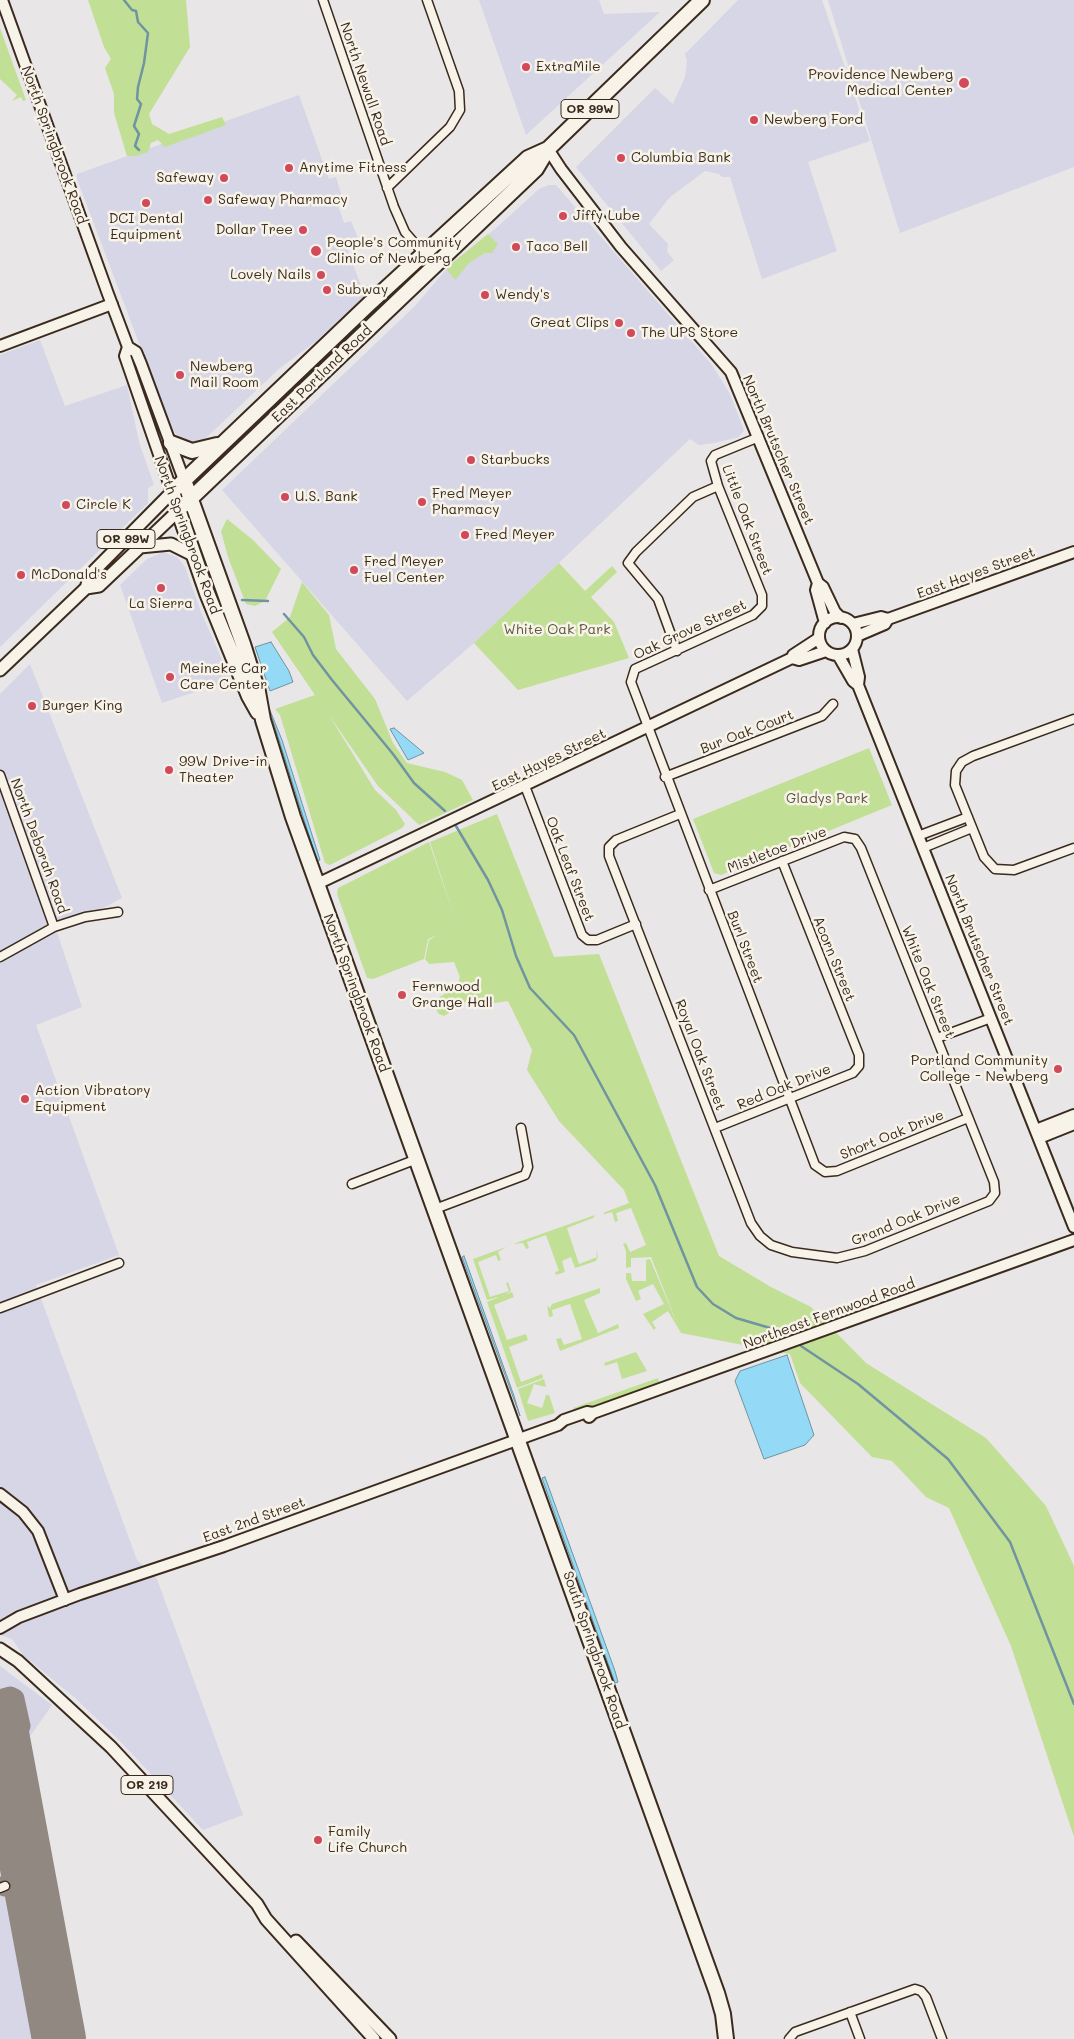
<!DOCTYPE html>
<html>
<head>
<meta charset="utf-8">
<style>
	body { margin:0 }
	canvas { display:block; background:#e8e6e7 }
</style>
</head>
<body>
<canvas width="1074" height="2039"></canvas>
<script>
const c = document.querySelector('canvas').getContext('2d');
c.lineJoin = 'round';
function fill(path, color) { c.fillStyle = color; c.fill(path, 'evenodd'); }
const toPath = rows => new Path2D(rows.map(r => 'M' + r).join(''));
function stroke(path, color, width, dash) { c.strokeStyle = color; c.lineWidth = width; c.lineCap = dash ? 'butt' : 'round'; c.setLineDash(dash || []); c.stroke(path); }
function write(font, color, halo, rows, align = 'center') {
  c.font = font + ' Mali,sans-serif'; c.lineWidth = 5; c.setLineDash([]); c.textBaseline = 'middle'; c.strokeStyle = halo; c.fillStyle = color; for (const [text, x, y, turn = 0] of rows) {
    c.save(); c.translate(x, y); c.rotate((+turn || 0) * Math.PI / 180); c.textAlign = isNaN(turn) ? turn : align; if (halo) c.strokeText(text, 0, 0); c.fillText(text, 0, 0); c.restore();
  }
}
const built = toPath([
	[479,0,599,0,604,14,660,12,526,135],
	[738,0,822,0,870,141,808,162,837,251,762,279,730,177,722,177,719,174,705,171,669,198,649,224,668,244,667,252,674,260,661,271,576,167,655,88,673,104,685,77,687,61,685,54],
	[828,0,1074,0,1074,167,900,233],
	[299,95,329,179,336,177,343,200,337,202,344,223,351,221,360,243,347,248,361,286,371,285,374,287,315,342,280,368,207,437,198,442,187,441,176,434,170,425,77,179,77,174],
	[548,185,556,185,712,365,730,394,744,430,739,437,714,443,699,445,690,439,474,643,407,701,222,490,415,306,449,266,496,228,539,189],
	[40,340,65,406,127,385,139,442,154,485,148,488,148,503,0,647,0,355],
	[163,552,177,557,185,567,201,612,231,680,162,703,120,585,147,559],
	[30,664,122,898,57,932,82,1007,36,1025,119,1255,36,1285,137,1560,157,1579,243,1815,203,1830,122,1743,74,1697,23,1655,12,1639,0,1635,0,694],
	[0,1666,52,1705,26,1742,22,1765,73,2039,0,2039]
]);
const green = toPath([
	[88,0,186,0,190,47,149,114,152,124,169,134,222,117,226,125,165,147,158,140,151,143,148,152,136,156,127,156,114,113,114,94,105,68,111,59,104,47],
	[0,28,26,100,23,101,21,97,12,101,17,95,0,79],
	[488,234,498,244,492,253,485,253,469,263,455,280,446,268],
	[227,519,253,540,281,569,265,601,255,606,246,604,228,557,221,531],
	[559,563,585,591,612,566,617,572,591,597,614,622,629,658,518,690,474,643],
	[302,582,329,615,336,649,375,699,393,743,407,763,445,772,462,780,473,800,419,825,378,786,329,715,375,790,396,810,405,824,402,828,330,865,325,863,280,715,275,709,315,695,272,632,290,617],
	[869,748,892,805,721,875,714,873,693,819],
	[497,814,554,957,599,954,719,1256,771,1287,811,1307,866,1363,986,1438,1046,1506,1074,1566,1074,1837,1011,1646,949,1508,926,1497,892,1461,872,1457,800,1383,790,1354,681,1333,668,1311,652,1322,656,1328,654,1330,643,1314,664,1304,653,1284,638,1291,641,1299,636,1301,626,1279,626,1273,631,1273,632,1281,646,1281,646,1260,650,1259,678,1326,651,1257,631,1258,631,1267,626,1268,626,1251,623,1244,626,1243,630,1252,646,1245,631,1208,616,1213,618,1221,615,1222,612,1212,605,1214,603,1213,629,1203,624,1190,559,1121,527,1070,532,1050,508,1001,488,1004,472,998,444,1016,439,1014,435,1008,438,998,457,986,460,977,454,962,429,964,425,959,429,940,437,935,428,939,424,959,373,979,367,978,337,894,338,888,429,842,457,925,430,842],
	[595,1215,593,1218,567,1228,579,1264,597,1257,596,1249,598,1256,596,1261,575,1268,571,1257,562,1261,565,1272,556,1275,555,1272,559,1271,546,1235,527,1242,529,1248,526,1249,523,1243,513,1244],
	[506,1247,498,1252,501,1260,498,1261,496,1255,478,1262,490,1297,509,1291,506,1283,508,1282,511,1291,503,1296,487,1300,473,1259],
	[600,1288,600,1293,584,1300,598,1333,618,1324,619,1328,560,1351,556,1339,561,1338,564,1345,582,1339,570,1304,552,1310,553,1316,549,1317,547,1306,550,1308,552,1304],
	[512,1292,514,1297,494,1305,507,1340,526,1334,528,1340,509,1347,521,1382,542,1374,543,1378,517,1388,487,1302],
	[636,1352,647,1371,622,1379,617,1362,605,1366,604,1363],
	[658,1378,659,1382,605,1402,575,1411,573,1408],
	[544,1379,546,1387,534,1384,527,1403,542,1408,546,1395,549,1395,555,1413,528,1421,518,1389]
]);
const water = toPath([
	[271,642,289,671,293,682,270,691,255,647,271,642],
	[269,708,282,740,320,860,317,861,269,708],
	[394,728,424,753,408,760,390,729,394,728],
	[464,1256,514,1396,520,1416,462,1257,464,1256],
	[787,1355,814,1435,805,1445,764,1459,735,1381,740,1371,787,1355],
	[545,1477,615,1671,618,1682,615,1683,542,1478,545,1477]
]);
const stream = toPath([
	[124,0,132,10,136,11,138,22,148,33,144,63,138,87,137,99,141,104,134,126,139,134,135,146,139,150],
	[242,600,268,601],
	[284,614,304,637,313,655,332,680,393,754,414,783,445,811],
	[456,826,488,880,502,910,516,956,530,988,574,1035,655,1185,697,1287,713,1304,736,1318,777,1330,785,1336],
	[801,1346,858,1384,948,1459,1010,1542,1074,1704]
]);
const taxiway = toPath([
	[0,1700,10,1697,14,1699,20,1726,4,1743],
	[5,1886,29,1880]
]);
const runway = toPath([
	[0,1723,59,2039]
]);
const street = toPath([
	[323,0,394,207,405,232,424,254],
	[387,188,450,127,460,110,459,91,427,0],
	[759,437,715,455,711,461,718,486,762,595,762,606,753,615,635,669,631,682,815,1165,825,1172,837,1171,968,1118],
	[677,651,658,599,628,563,636,552,693,497,718,486],
	[1074,719,973,756,962,762,956,771,955,785,984,857,995,869,1014,870,1074,848],
	[0,775,54,927],
	[665,777,822,716,833,704],
	[525,786,582,935,588,940,597,940,636,924],
	[680,814,616,840,609,847,609,856,751,1223,760,1236,771,1245,792,1252,837,1258,865,1251,989,1201,995,1193,994,1182,861,848,855,839,844,837,709,890],
	[918,836,968,817],
	[923,848,972,828],
	[0,957,54,927,85,917,118,912],
	[937,1038,991,1018],
	[715,1128,853,1073,859,1066,859,1055,782,861],
	[352,1184,417,1159],
	[435,1209,525,1175,528,1167,521,1128],
	[0,1308,119,1263],
	[0,1888,5,1886],
	[850,2012,860,2039],
	[789,2039,795,2032,915,1989,921,1991,926,1997,942,2039]
]);
const secondary = toPath([
	[2,0,108,294,128,347,136,352,141,364,184,480],
	[548,149,561,169,621,247,731,372,818,583,823,587,835,612,841,618],
	[0,346,112,304],
	[128,347,125,356,172,492],
	[818,583,816,590,825,623],
	'819 636a19 19 0 1 1 38 0a19 19 0 1 1-38 0Z',
	[853,624,881,617,888,619,1074,552],
	[857,636,885,624,888,619],
	[852,649,859,677,858,685],
	[838,655,853,681,858,685,1074,1227],
	[792,658,799,660,826,651],
	[317,884,792,658,793,655,819,638],
	[1036,1130,1074,1115],
	[1039,1138,1074,1124],
	[589,1417,593,1413,1074,1240],
	[0,1494,23,1512,38,1531,65,1600],
	[0,1628,19,1617,80,1594,224,1546,558,1425,564,1420,587,1412,593,1413]
]);
const primary = toPath([
	[140,547,171,544,193,555],
	[86,588,99,586,178,511],
	[0,670,86,588,90,575,172,492],
	[0,1649,18,1661,111,1747,257,1904,266,1919,374,2039],
	[296,1941,390,2039]
]);
const highway = toPath([
	[171,443,192,451,217,445],
	[184,480,243,644,258,692,263,720,293,817,717,1993,723,2014,726,2039],
	[184,505,536,169,548,149,702,0],
	[258,712,249,696,207,593,172,492,369,304,528,158,548,149]
]);
const markers = [
	[526,67,5,"#d1495b"],
	[964,83,6,"#d1495b"],
	[754,120,5,"#d1495b"],
	[621,158,5,"#d1495b"],
	[289,168,5,"#d1495b"],
	[224,178,5,"#d1495b"],
	[208,200,5,"#d1495b"],
	[146,203,5,"#d1495b"],
	[563,216,5,"#d1495b"],
	[303,230,5,"#d1495b"],
	[516,247,5,"#d1495b"],
	[316,251,6,"#d1495b"],
	[321,275,5,"#d1495b"],
	[327,290,5,"#d1495b"],
	[485,295,5,"#d1495b"],
	[619,323,5,"#d1495b"],
	[631,333,5,"#d1495b"],
	[180,375,5,"#d1495b"],
	[471,460,5,"#d1495b"],
	[285,497,5,"#d1495b"],
	[422,502,5,"#d1495b"],
	[66,505,5,"#d1495b"],
	[465,535,5,"#d1495b"],
	[354,570,5,"#d1495b"],
	[21,575,5,"#d1495b"],
	[161,588,5,"#d1495b"],
	[170,677,5,"#d1495b"],
	[32,706,5,"#d1495b"],
	[169,770,5,"#d1495b"],
	[402,995,5,"#d1495b"],
	[1058,1069,5,"#d1495b"],
	[25,1099,5,"#d1495b"],
	[318,1840,5,"#d1495b"]
];
const shields = [
	[590,109,58],
	[126,539,58],
	[147,1785,52]
];
const shieldNames = [
	["OR 99W",590,109],
	["OR 99W",126,539],
	["OR 219",147,1785]
];
const poiNames = [
	["ExtraMile",536,67],
	["Providence Newberg",953,75,"right"],
	["Medical Center",953,91,"right"],
	["Newberg Ford",764,120],
	["Columbia Bank",631,158],
	["Anytime Fitness",299,168],
	["Safeway",214,178,"right"],
	["Safeway Pharmacy",218,200],
	["Jiffy Lube",573,216],
	["DCI Dental",146,219,"center"],
	["Equipment",146,235,"center"],
	["Dollar Tree",293,230,"right"],
	["People's Community",327,243],
	["Clinic of Newberg",327,259],
	["Taco Bell",526,247],
	["Lovely Nails",311,275,"right"],
	["Subway",337,290],
	["Wendy's",495,295],
	["Great Clips",609,323,"right"],
	["The UPS Store",641,333],
	["Newberg",190,367],
	["Mail Room",190,383],
	["Starbucks",481,460],
	["Fred Meyer",432,494],
	["Pharmacy",432,510],
	["U.S. Bank",295,497],
	["Circle K",76,505],
	["Fred Meyer",475,535],
	["Fred Meyer",364,562],
	["Fuel Center",364,578],
	["McDonald's",31,575],
	["La Sierra",161,604,"center"],
	["Meineke Car",180,669],
	["Care Center",180,685],
	["Burger King",42,706],
	["99W Drive-in",179,762],
	["Theater",179,778],
	["Fernwood",412,987],
	["Grange Hall",412,1003],
	["Portland Community",1048,1061,"right"],
	["College - Newberg",1048,1077,"right"],
	["Action Vibratory",35,1091],
	["Equipment",35,1107],
	["Family",328,1832],
	["Life Church",328,1848]
];
const streetNames = [
	["North Newall Road",365,84,71],
	["North Springbrook Road",54,145,70],
	["East Portland Road",322,374,-44],
	["North Brutscher Street",778,450,67],
	["Little Oak Street",747,520,69],
	["North Springbrook Road",187,535,70],
	["East Hayes Street",976,573,-20],
	["Oak Grove Street",690,630,-25],
	["Bur Oak Court",747,732,-21],
	["East Hayes Street",549,760,-26],
	["North Deborah Road",39,846,70],
	["Mistletoe Drive",777,850,-21],
	["Oak Leaf Street",570,869,69],
	["Burl Street",745,947,69],
	["North Brutscher Street",979,950,68],
	["Acorn Street",834,959,68],
	["White Oak Street",928,982,68],
	["North Springbrook Road",356,993,70],
	["Royal Oak Street",700,1055,69],
	["Red Oak Drive",784,1087,-22],
	["Short Oak Drive",892,1135,-22],
	["Grand Oak Drive",906,1220,-22],
	["Northeast Fernwood Road",829,1314,-20],
	["East 2nd Street",254,1520,-20],
	["South Springbrook Road",594,1650,71]
];
const parkNames = [
	["White Oak Park",557,630],
	["Gladys Park",827,799]
];
fill(built, '#d6d6e6');
fill(green, '#c2df96');
fill(water, '#94daf6');
stroke(water, '#7094a0', 1);
stroke(stream, '#7094a0', 2.5);
stroke(taxiway, '#928882', 21);
stroke(runway, '#928882', 54);
stroke(street, '#3b2a1e', 11);
stroke(secondary, '#3b2a1e', 14);
stroke(primary, '#3b2a1e', 15);
stroke(highway, '#3b2a1e', 18);
stroke(street, '#f7f3e8', 8);
stroke(secondary, '#f7f3e8', 10);
stroke(primary, '#f7f3e8', 11);
stroke(highway, '#f7f3e8', 14);
for (const [x, y, r, color] of markers) { const dot = new Path2D(); dot.arc(x, y, r, 0, 2 * Math.PI); c.fillStyle = color; c.fill(dot); stroke(dot, '#f7f3e8', 2); }
for (const [x, y, w] of shields) { const box = new Path2D(); box.roundRect(x - w / 2, y - 9.5, w, 19, 4); c.fillStyle = '#f7f3e8'; c.fill(box); stroke(box, '#3b2a1e', 1); }
write('bold 12px', '#3b2a1e', null, shieldNames);
write('14px', '#3b2a1e', '#f7f3e8', poiNames, 'left');
write('14px', '#3b2a1e', '#f7f3e8', streetNames);
write('14px', '#5d573c', '#f7f3e8', parkNames);
</script>
</body>
</html>
